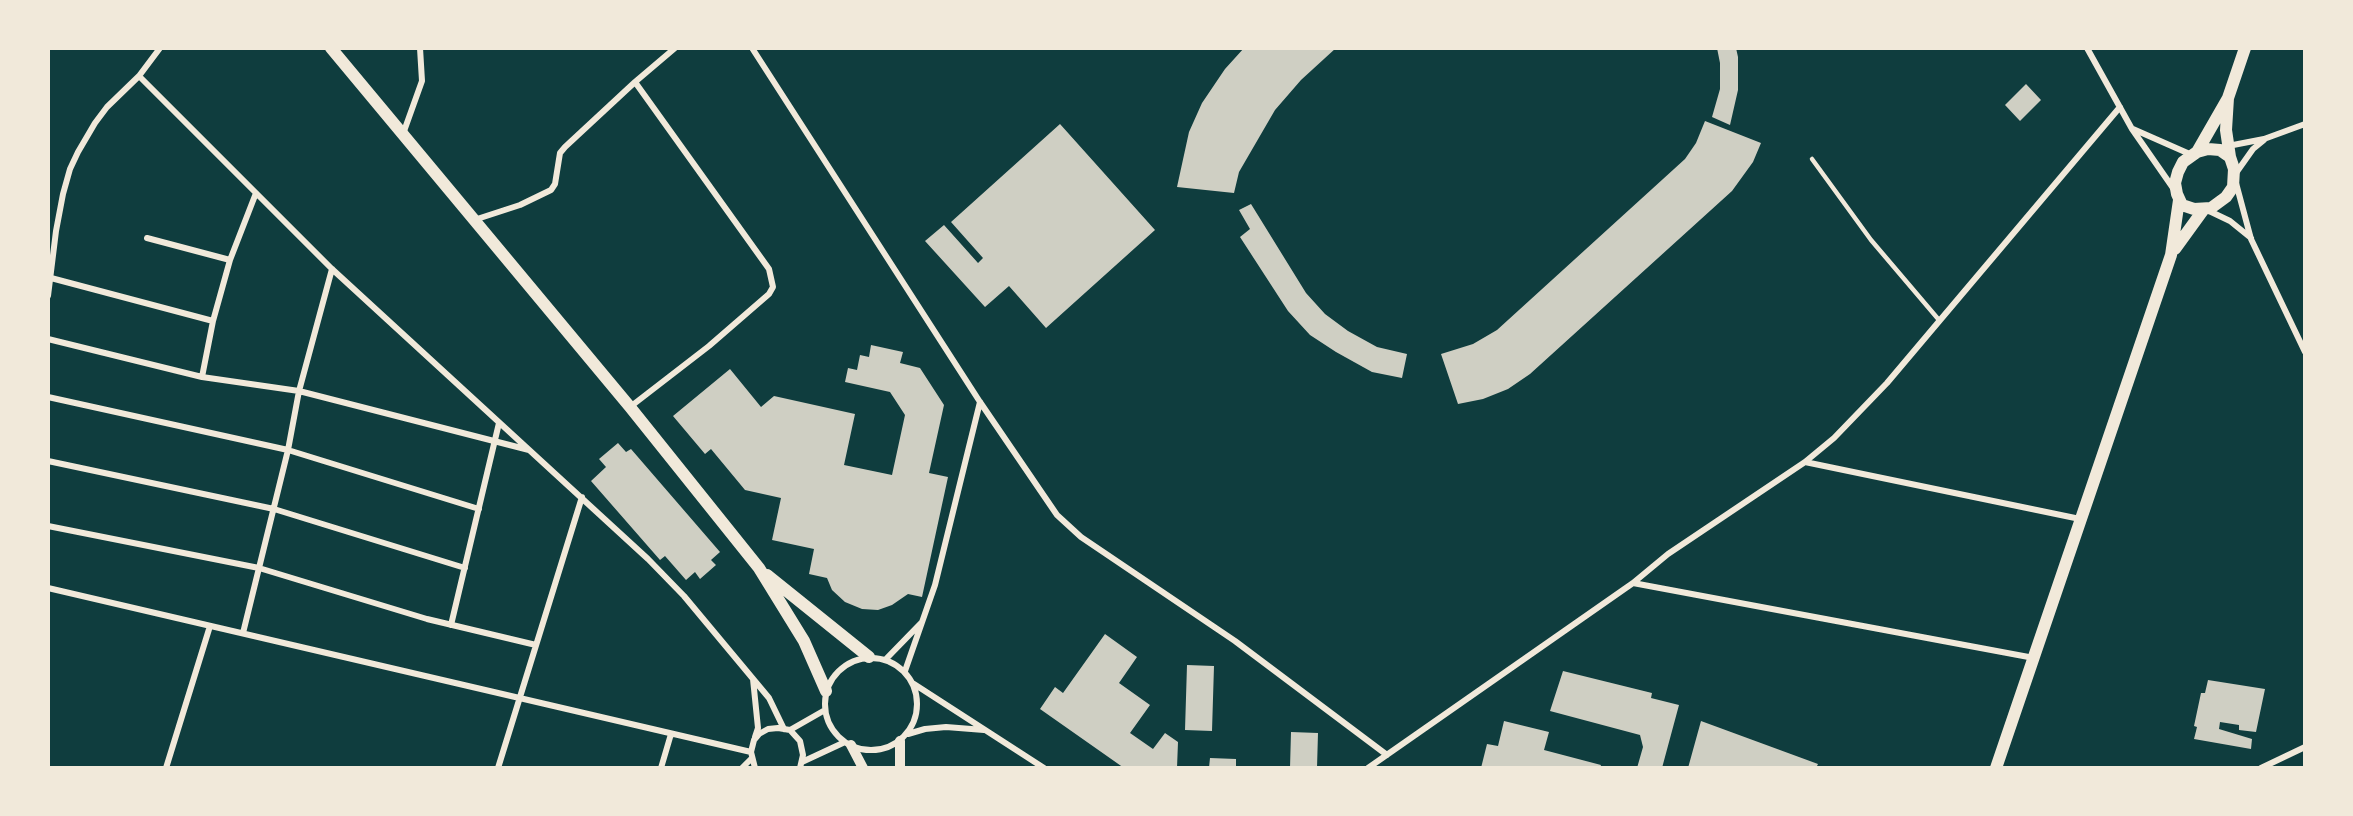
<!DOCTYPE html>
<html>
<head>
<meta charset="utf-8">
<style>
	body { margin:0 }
	#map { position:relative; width:2353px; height:816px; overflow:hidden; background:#0f3d3e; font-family:Ubuntu,sans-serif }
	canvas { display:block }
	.frame { position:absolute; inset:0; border:50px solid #f1e9da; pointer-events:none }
</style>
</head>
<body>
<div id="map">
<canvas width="2353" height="816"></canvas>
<div class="frame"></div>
</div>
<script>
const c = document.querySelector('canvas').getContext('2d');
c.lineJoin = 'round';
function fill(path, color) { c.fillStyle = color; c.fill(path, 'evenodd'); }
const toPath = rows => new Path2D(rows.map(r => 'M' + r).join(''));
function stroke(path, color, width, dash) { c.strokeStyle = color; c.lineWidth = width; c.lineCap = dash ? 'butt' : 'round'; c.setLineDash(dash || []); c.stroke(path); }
const building = toPath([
	[1244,48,1336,48,1301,80,1275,110,1239,172,1234,193,1177,187,1189,132,1202,103,1225,69],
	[1717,48,1736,48,1738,57,1738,90,1730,125,1712,117,1720,89,1720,63],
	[2026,84,2041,100,2020,121,2005,105],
	[1705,121,1761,143,1753,162,1732,191,1530,374,1508,389,1483,399,1458,404,1441,354,1473,344,1497,330,1685,159,1696,143],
	[1060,124,1155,230,1046,328,1009,286,985,307,925,241,944,225,978,263,983,258,951,222],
	[1251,204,1306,293,1325,314,1348,331,1377,347,1407,354,1402,378,1372,372,1336,352,1310,335,1288,311,1240,237,1250,229,1239,210],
	[871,345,903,352,900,363,920,368,944,405,929,473,948,477,922,597,908,594,892,605,878,610,862,609,845,602,832,590,827,578,809,574,814,549,772,540,781,498,745,490,711,449,705,454,673,416,730,369,761,407,774,396,855,414,844,465,892,475,905,415,890,392,845,382,848,368,857,370,860,355,869,357],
	[618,443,626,452,631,449,720,552,711,560,716,565,700,579,695,572,686,580,665,556,660,560,591,481,606,467,599,459],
	[1105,634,1137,657,1119,683,1150,705,1130,733,1153,749,1165,733,1178,742,1177,768,1124,768,1040,709,1055,687,1063,693],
	[1187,665,1214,666,1212,731,1185,730],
	[1563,671,1652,693,1651,698,1679,705,1662,768,1637,768,1643,747,1640,735,1550,711],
	[2208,680,2265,689,2256,732,2239,730,2239,725,2220,722,2219,729,2252,739,2251,749,2194,739,2197,727,2194,726,2201,693,2205,693],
	[1504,721,1549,732,1544,750,1601,765,1600,768,1481,768,1487,744,1498,746],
	[1701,721,1818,764,1816,768,1688,768],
	[1291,732,1318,733,1317,768,1290,768],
	[1210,758,1236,759,1236,768,1209,768]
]);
const service = toPath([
	[1812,159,1871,240,1939,320]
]);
const minor = toPath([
	[160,48,139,76,332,269,648,559,684,596,769,698,784,729],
	[752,48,980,402,1057,515,1081,537,1235,641,1387,755],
	[2087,48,2132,129,2173,188],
	[2133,129,2192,155],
	[403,134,422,81,420,48],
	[2228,146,2264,139,2305,124],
	[2236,173,2253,149,2264,140],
	[2236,183,2251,239,2305,352],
	[2207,210,2230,221,2251,238],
	[474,220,520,205,551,190,555,184,560,153,565,147,635,82,675,48],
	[147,238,230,260],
	[51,278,213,321],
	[48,296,56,231,63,194,70,169,78,152,95,123,107,107,139,76],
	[48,339,202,377,299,391,529,450],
	[202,377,213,321,230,260,256,193],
	[48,397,288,450,479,509],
	[630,407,709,346,769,294,773,287,769,269,635,82],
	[48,461,274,509,465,568],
	[1805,462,2080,519],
	[48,526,259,568,427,619,536,645],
	[1633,583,2034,658],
	[48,588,751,752],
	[451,625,499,423],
	[243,633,288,450,299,391,332,269],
	'825 704a46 46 0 1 1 92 0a46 46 0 1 1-92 0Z',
	[886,659,922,622],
	[905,671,935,585,980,402],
	[753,679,758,728,755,737],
	[914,684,1044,768],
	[790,730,825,710],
	[908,734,925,729,946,727,984,730],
	[802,762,845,742],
	[166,768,210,626],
	[498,768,582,497],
	[661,768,671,734],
	[742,768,751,759],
	[755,768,751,752,754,740,759,734,768,729,778,728,790,730,800,741,803,755,800,768],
	[1368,768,1633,583,1668,554,1805,462,1834,438,1887,383,2120,107],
	[2261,768,2305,747]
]);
const tertiary = toPath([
	[851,745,863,768],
	[900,768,900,741]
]);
const secondary = toPath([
	[331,48,630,407,759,568,804,641,826,691],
	[2228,98,2226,130,2230,157,2234,169,2233,187,2226,197,2211,208,2194,209,2182,205,2177,194,2175,183,2178,172,2183,162,2197,152,2208,149,2220,150,2230,157],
	[2197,152,2228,98,2245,48],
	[2175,249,2204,209],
	[767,575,869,657],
	[1996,768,2171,255,2179,200]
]);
fill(building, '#cfcfc3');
stroke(service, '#f1e9da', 4.5);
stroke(minor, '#f1e9da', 6);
stroke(tertiary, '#f1e9da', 10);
stroke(secondary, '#f1e9da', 12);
</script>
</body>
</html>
